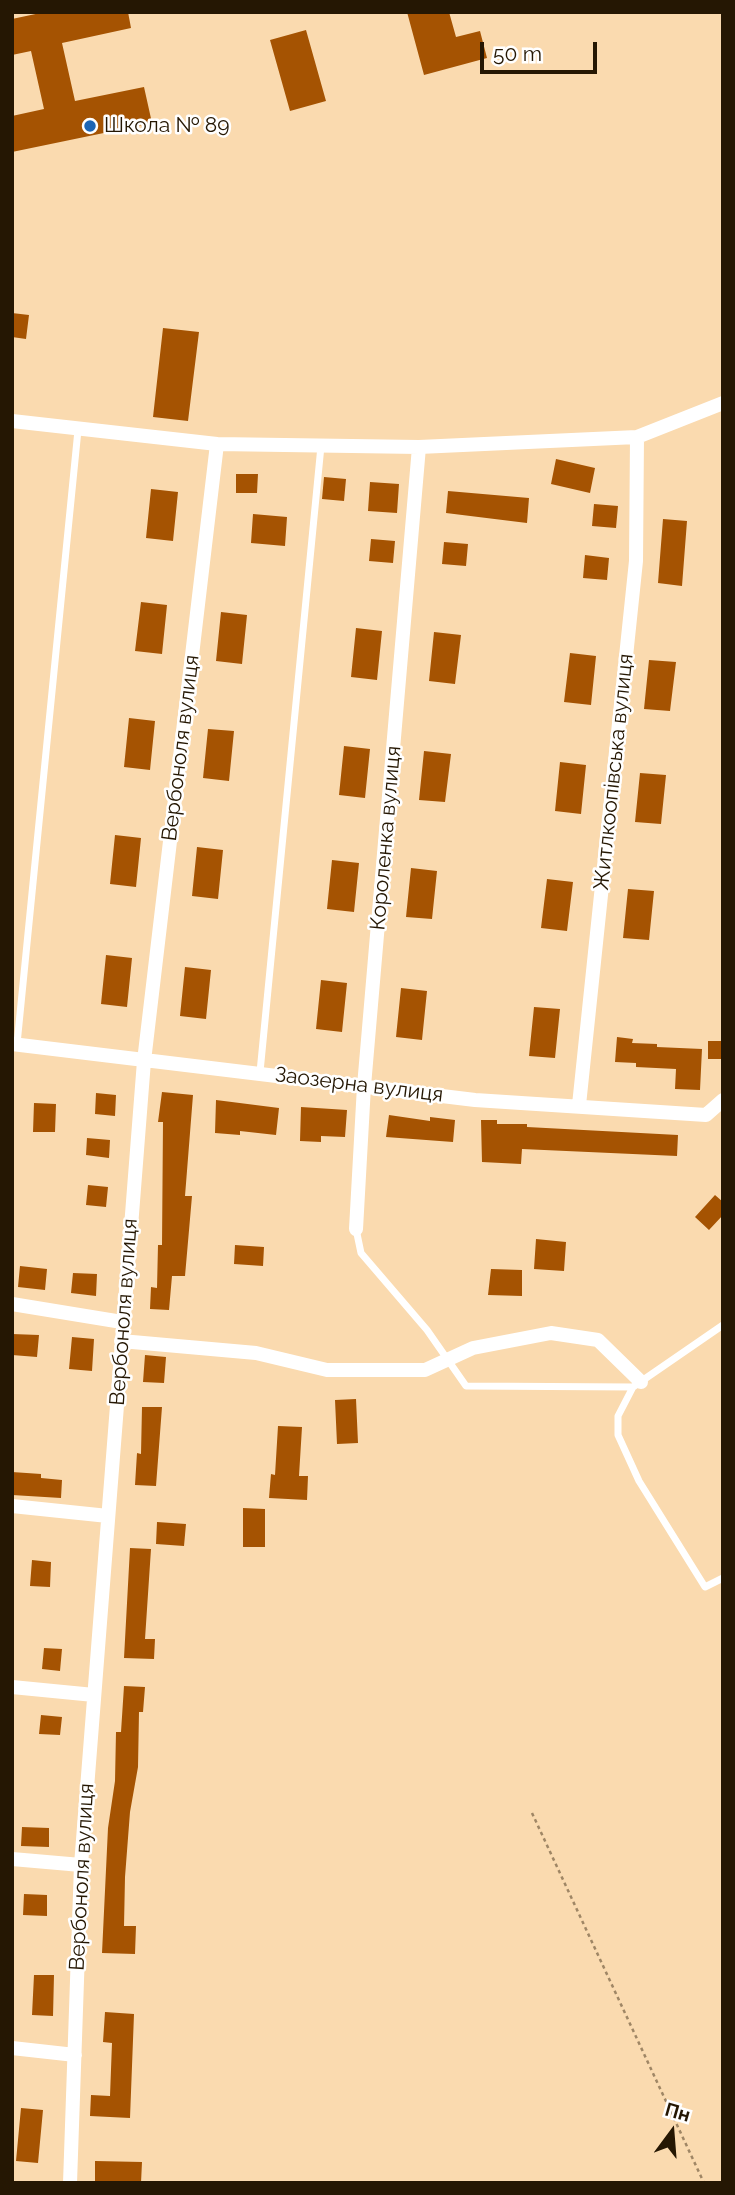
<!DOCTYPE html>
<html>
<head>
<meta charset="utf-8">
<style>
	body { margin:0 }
	#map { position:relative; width:735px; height:2195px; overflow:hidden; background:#fadaaf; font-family:Raleway,sans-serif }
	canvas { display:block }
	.frame { position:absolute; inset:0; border:14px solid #251703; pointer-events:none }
	.north { position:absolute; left:637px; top:2097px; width:70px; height:70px; -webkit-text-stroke:5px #fff; paint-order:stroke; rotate:16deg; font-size:19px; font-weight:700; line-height:28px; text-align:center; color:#251703 }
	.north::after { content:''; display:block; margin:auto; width:24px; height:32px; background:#251703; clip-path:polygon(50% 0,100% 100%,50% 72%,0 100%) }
	.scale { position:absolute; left:480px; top:42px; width:117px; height:32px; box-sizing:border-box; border:4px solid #251703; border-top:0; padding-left:9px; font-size:21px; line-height:24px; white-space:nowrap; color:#251703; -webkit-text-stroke:5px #fff; paint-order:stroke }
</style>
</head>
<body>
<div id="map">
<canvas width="735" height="2195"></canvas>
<div class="frame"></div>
<div class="north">Пн</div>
<div class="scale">50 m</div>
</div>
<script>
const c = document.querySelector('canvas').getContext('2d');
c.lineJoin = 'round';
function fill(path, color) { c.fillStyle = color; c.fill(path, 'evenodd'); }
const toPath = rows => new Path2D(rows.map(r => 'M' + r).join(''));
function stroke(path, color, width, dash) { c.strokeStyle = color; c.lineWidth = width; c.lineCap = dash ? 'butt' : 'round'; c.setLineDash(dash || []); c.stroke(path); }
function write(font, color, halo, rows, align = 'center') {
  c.font = font + ' Raleway,sans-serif'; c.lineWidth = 5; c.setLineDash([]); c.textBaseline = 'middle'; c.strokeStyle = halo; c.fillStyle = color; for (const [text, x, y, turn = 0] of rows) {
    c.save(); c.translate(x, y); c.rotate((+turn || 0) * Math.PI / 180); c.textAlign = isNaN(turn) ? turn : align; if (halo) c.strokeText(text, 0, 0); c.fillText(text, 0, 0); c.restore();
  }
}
const building = toPath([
	[45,12,128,12,131,28,62,43,75,101,144,87,152,123,12,152,12,116,44,109,31,51,12,55,12,19],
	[407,12,449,12,456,37,480,31,487,58,424,75],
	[306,30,326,101,290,111,270,40],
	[12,313,29,315,26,339,12,337],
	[163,328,199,332,188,421,153,417],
	[556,459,595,468,590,493,551,484],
	[236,474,258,474,257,493,236,493],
	[324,477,346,479,344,501,322,499],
	[370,482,399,484,397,513,368,511],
	[151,489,178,492,173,541,146,538],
	[448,491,529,498,527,523,446,513],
	[594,504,618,506,616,528,592,526],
	[253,514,287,517,285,546,251,543],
	[663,519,687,521,682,586,658,583],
	[371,539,395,541,393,563,369,561],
	[444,542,468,544,466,566,442,564],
	[585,555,609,558,607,580,583,578],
	[141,602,167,605,162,654,135,651],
	[221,612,247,615,242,664,216,661],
	[356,628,382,631,377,680,351,677],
	[434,632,461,635,455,684,429,681],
	[570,653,596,656,591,705,564,702],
	[649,660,676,662,670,711,644,709],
	[129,718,155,721,150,770,124,767],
	[208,729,234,731,229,781,203,778],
	[344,746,370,749,365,798,339,795],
	[424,751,451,754,445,802,419,800],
	[560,762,586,765,581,814,555,811],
	[640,773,666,775,661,824,635,822],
	[115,835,141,838,136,887,110,884],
	[197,847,223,850,218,899,192,896],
	[332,860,359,863,354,912,327,909],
	[411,868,437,871,432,919,406,917],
	[547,879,573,882,567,931,541,928],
	[628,889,654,891,649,940,623,938],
	[106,955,132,958,127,1007,101,1004],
	[185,967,211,970,206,1019,180,1016],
	[321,980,347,983,342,1032,316,1029],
	[401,988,427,991,422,1040,396,1037],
	[534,1007,560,1009,555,1058,529,1056],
	[617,1037,633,1039,632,1043,657,1044,657,1047,702,1049,700,1090,675,1089,676,1069,636,1067,636,1063,615,1062],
	[708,1041,723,1041,723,1059,708,1059],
	[162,1092,193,1095,185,1196,192,1196,185,1276,172,1276,169,1310,150,1309,151,1287,157,1288,158,1245,162,1245,163,1122,158,1122],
	[96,1093,116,1095,115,1116,95,1114],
	[216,1100,279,1108,276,1135,240,1131,240,1135,215,1133],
	[34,1103,56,1104,55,1132,33,1132],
	[301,1107,347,1110,345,1137,321,1136,321,1142,300,1141],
	[389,1115,430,1121,430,1117,455,1120,453,1142,386,1137],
	[481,1120,497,1120,497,1124,527,1124,527,1127,678,1135,677,1156,522,1149,521,1164,482,1162],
	[87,1138,110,1140,109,1158,86,1155],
	[88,1185,108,1187,106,1207,86,1205],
	[715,1195,723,1202,723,1215,709,1230,695,1217],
	[536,1239,566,1242,564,1271,534,1269],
	[235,1245,264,1247,263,1266,234,1264],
	[20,1266,47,1269,45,1290,18,1287],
	[491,1269,522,1270,522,1296,488,1295],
	[73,1273,97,1274,96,1296,71,1293],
	[12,1334,39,1335,37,1357,12,1355],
	[72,1337,94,1339,92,1371,69,1369],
	[145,1355,166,1357,164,1383,143,1382],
	[356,1399,358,1443,337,1444,335,1400],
	[142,1407,162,1407,156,1486,135,1485,137,1453,141,1454],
	[278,1426,302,1427,299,1476,308,1476,307,1500,269,1498,271,1474,275,1475],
	[12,1472,41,1474,41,1478,62,1480,61,1498,12,1495],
	[243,1508,265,1509,265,1547,243,1547],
	[157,1522,186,1524,184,1546,156,1544],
	[130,1548,151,1549,145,1639,155,1639,154,1659,124,1658],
	[32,1560,51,1562,50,1587,30,1586],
	[44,1648,62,1649,60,1671,42,1669],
	[124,1686,145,1687,143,1712,139,1712,138,1767,130,1812,125,1877,124,1926,136,1926,135,1954,102,1953,108,1828,115,1781,116,1732,121,1732],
	[41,1715,62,1717,60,1735,39,1734],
	[22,1827,49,1828,49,1847,21,1846],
	[24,1894,47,1895,47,1916,23,1915],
	[34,1975,54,1975,53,2016,32,2015],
	[105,2012,134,2014,130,2118,90,2116,91,2095,110,2096,112,2043,103,2042],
	[21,2108,43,2110,38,2163,16,2161],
	[95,2161,142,2162,141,2183,95,2183]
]);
const path = toPath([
	[532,1813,704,2183]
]);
const service = toPath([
	[17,1044,78,430],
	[260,1072,321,446],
	[356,1229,361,1253,427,1330,466,1386,633,1387,723,1325],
	[633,1387,618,1416,618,1435,639,1481,705,1587,723,1578]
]);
const minor = toPath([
	[12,421,217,444,419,447,637,437,723,403],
	[12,1044,475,1100,706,1115,723,1100],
	[579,1105,636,561,637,437],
	[356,1229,364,1086,419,447],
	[12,1304,122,1322],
	[121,1341,256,1353,327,1370,425,1370,473,1348,551,1333,598,1340,641,1382],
	[12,1506,108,1516],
	[12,1687,94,1695],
	[12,1859,81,1865],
	[12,2048,75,2055],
	[70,2183,81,1865,144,1061,217,444]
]);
const markers = [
	[90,126,7,"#1c65b5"]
];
const poiNames = [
	["Школа № 89",104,126]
];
const streetNames = [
	["Вербоноля вулиця",181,748,-83],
	["Житлкоопівська вулиця",614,772,-84],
	["Короленка вулиця",386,838,-85],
	["Заозерна вулиця",359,1085,7],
	["Вербоноля вулиця",124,1312,-86],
	["Вербоноля вулиця",82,1877,-87]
];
fill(building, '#a55302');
stroke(path, '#9f8665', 2.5, [3.5, 3.5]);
stroke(service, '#fff', 7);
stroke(minor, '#fff', 14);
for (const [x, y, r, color] of markers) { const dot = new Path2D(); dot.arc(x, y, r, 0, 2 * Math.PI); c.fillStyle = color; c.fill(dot); stroke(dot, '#fff', 2.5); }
write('21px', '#251703', '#fff', poiNames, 'left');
write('21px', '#251703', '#fff', streetNames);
</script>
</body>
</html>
